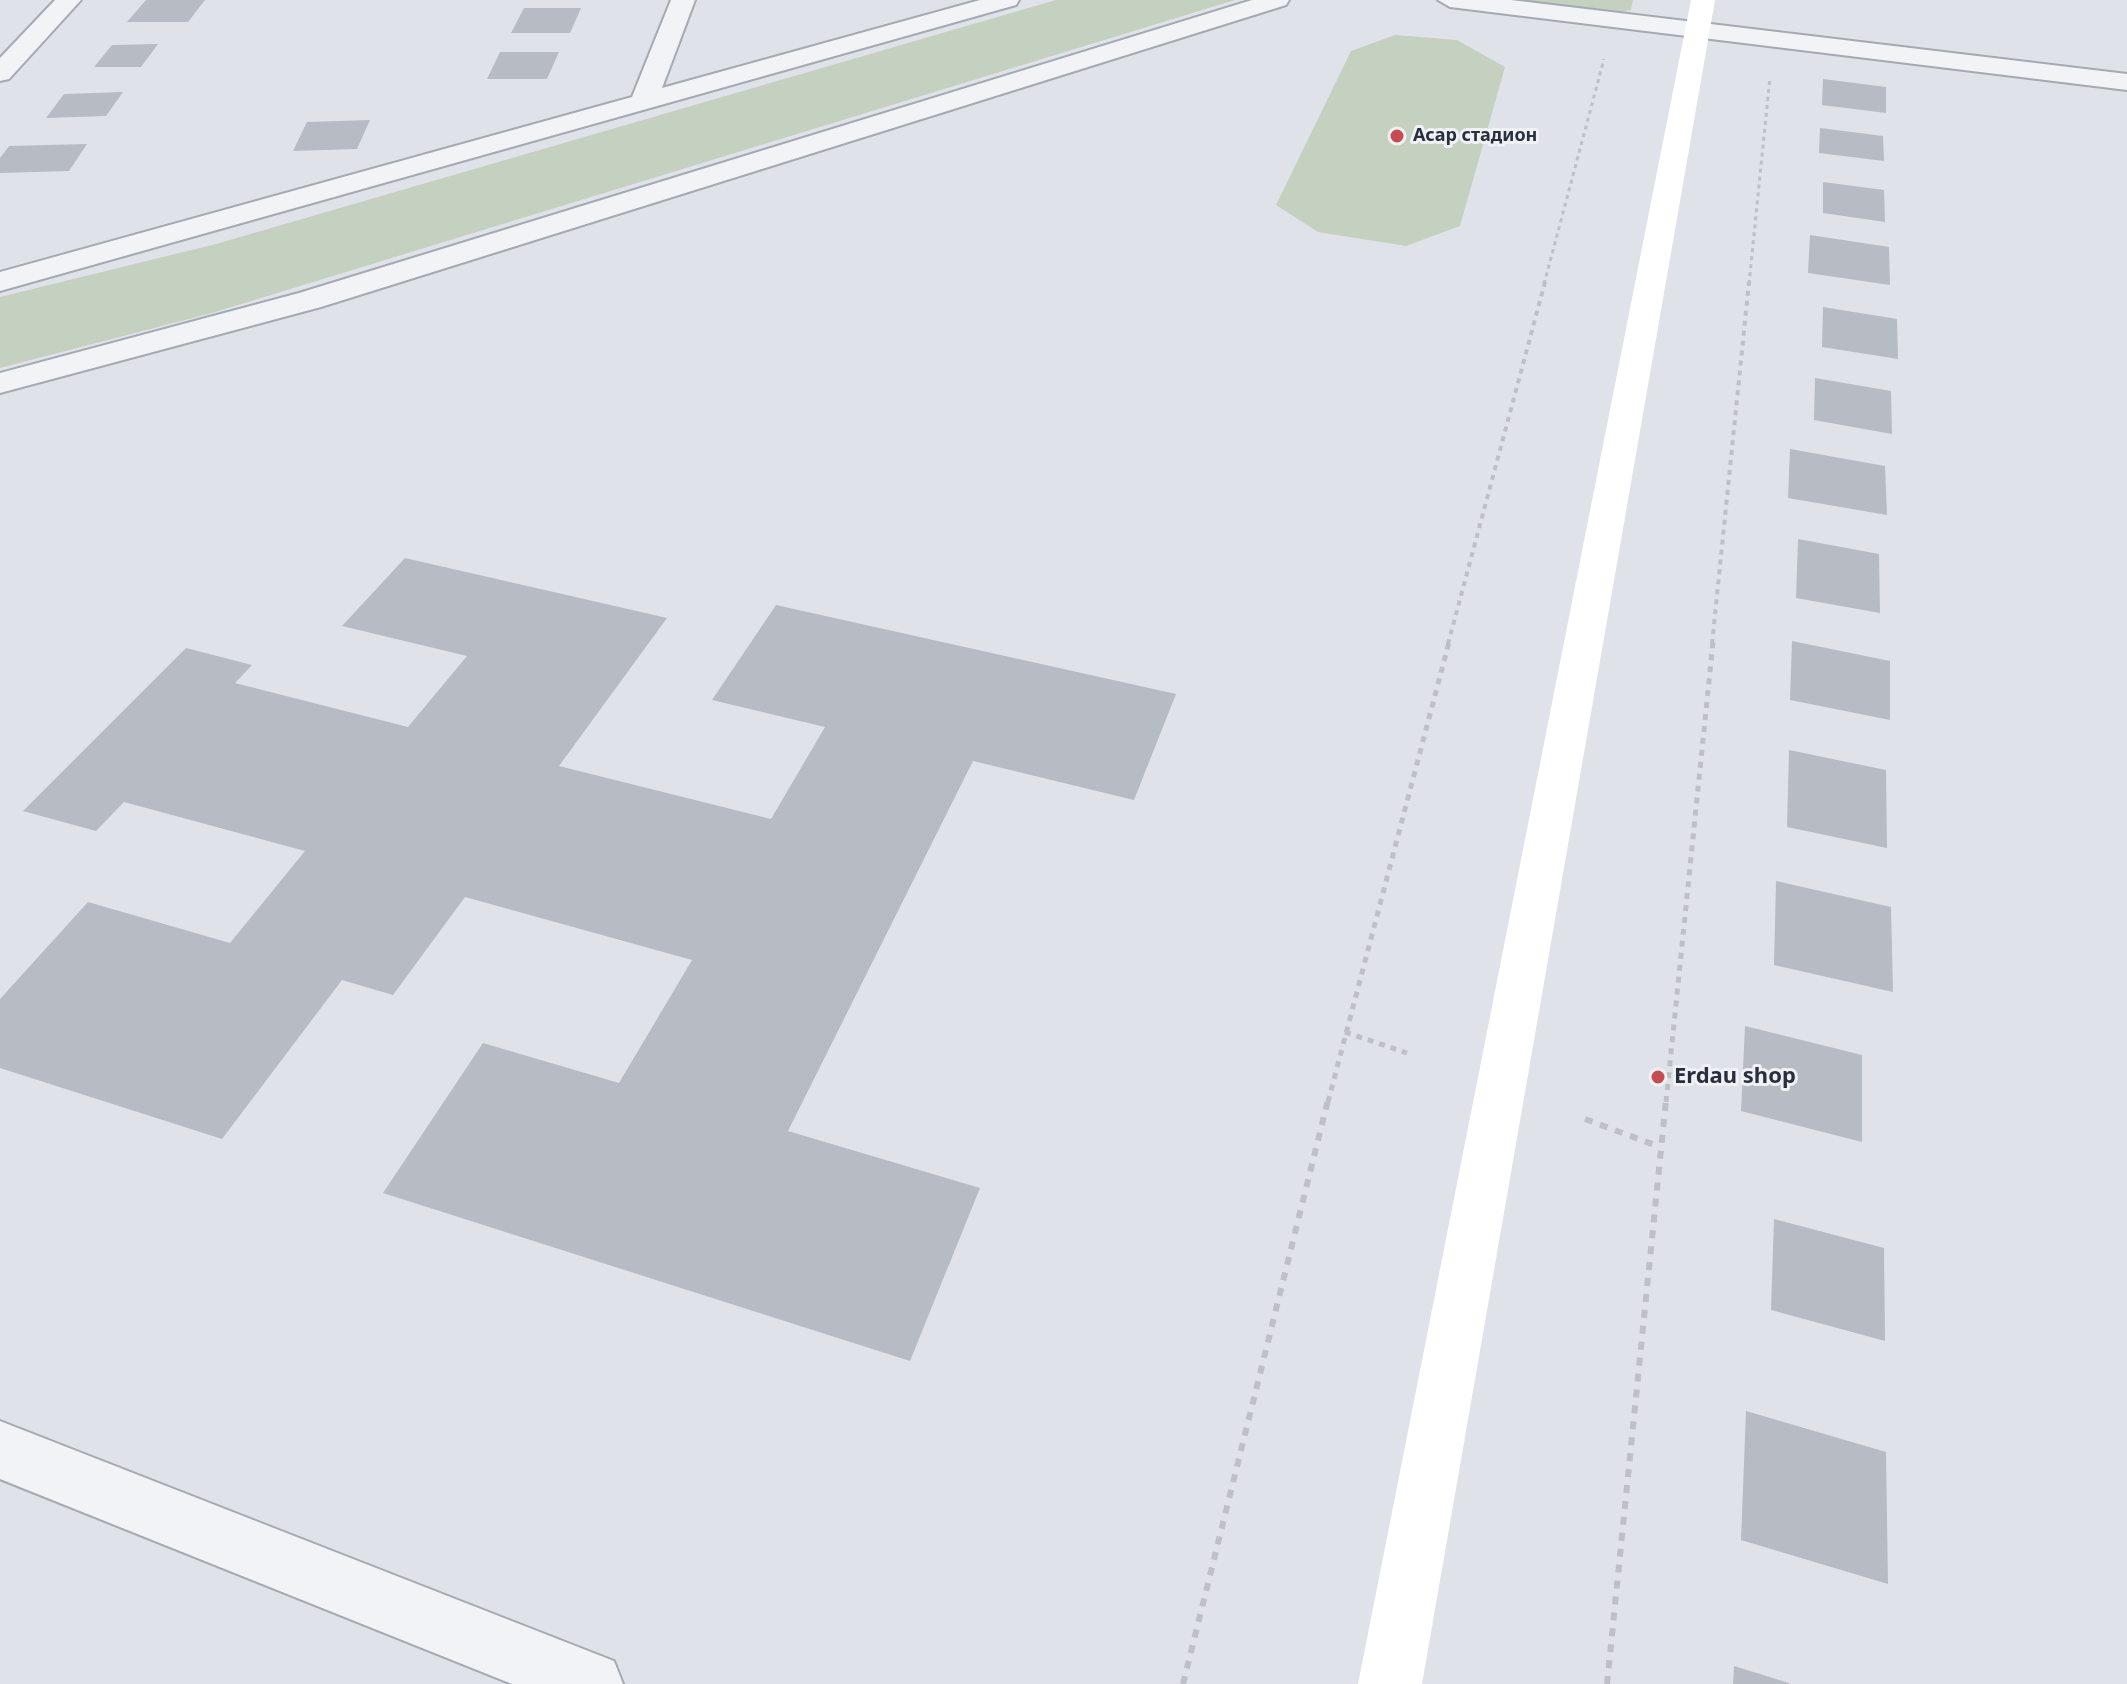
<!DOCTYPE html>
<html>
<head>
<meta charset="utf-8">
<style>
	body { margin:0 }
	canvas { display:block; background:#dfe2e8 }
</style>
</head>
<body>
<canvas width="2127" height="1684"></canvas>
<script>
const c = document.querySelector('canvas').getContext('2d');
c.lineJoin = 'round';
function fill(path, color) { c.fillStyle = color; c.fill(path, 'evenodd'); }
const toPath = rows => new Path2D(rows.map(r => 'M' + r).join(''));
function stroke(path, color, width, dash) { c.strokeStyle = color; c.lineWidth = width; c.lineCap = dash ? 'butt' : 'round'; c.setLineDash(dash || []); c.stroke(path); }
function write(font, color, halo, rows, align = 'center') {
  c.font = font + ' "Noto Sans",sans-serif'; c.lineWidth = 6; c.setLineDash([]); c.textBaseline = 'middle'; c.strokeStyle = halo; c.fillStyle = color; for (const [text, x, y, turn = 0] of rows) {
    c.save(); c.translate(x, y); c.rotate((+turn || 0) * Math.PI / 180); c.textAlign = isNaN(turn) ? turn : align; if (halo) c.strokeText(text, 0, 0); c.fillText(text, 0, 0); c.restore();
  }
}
const green = toPath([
	[1056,0,1235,0,212,313,0,368,0,297,216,244],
	[1499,0,1633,0,1631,10,1612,14],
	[1395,35,1457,40,1505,67,1460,226,1406,246,1318,232,1276,205,1351,51]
]);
const building = toPath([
	[146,0,205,0,188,22,127,22],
	[524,8,581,8,570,33,511,33],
	[158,44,141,67,94,67,112,45],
	[500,52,559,52,547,79,487,79],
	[1823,79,1886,87,1886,113,1822,105],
	[123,92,106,116,46,118,64,94],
	[370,120,357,149,293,151,307,122],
	[1820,128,1883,136,1884,161,1819,153],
	[87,144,69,171,0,173,0,158,9,146],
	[1823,182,1884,190,1885,222,1823,213],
	[1810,235,1889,247,1890,285,1808,273],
	[1823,307,1897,319,1898,359,1822,347],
	[1815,378,1891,391,1892,434,1814,420],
	[1790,449,1885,466,1887,515,1788,498],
	[1798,539,1879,554,1880,613,1796,598],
	[405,558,667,618,559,766,771,819,825,727,712,700,776,605,1176,694,1134,800,973,761,788,1131,980,1188,910,1361,383,1193,483,1043,619,1083,692,960,465,897,393,995,342,980,222,1139,0,1068,0,999,88,902,230,943,305,851,124,802,96,831,23,811,186,648,252,665,235,683,408,727,467,656,342,626],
	[1792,641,1890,661,1890,720,1790,700],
	[1789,750,1886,770,1887,848,1787,827],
	[1776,881,1891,907,1893,992,1774,965],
	[1745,1026,1862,1055,1862,1142,1741,1111],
	[1774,1219,1884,1248,1885,1341,1771,1310],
	[1746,1411,1886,1452,1888,1584,1741,1540],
	[1734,1666,1789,1683,1789,1684,1733,1684]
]);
const pathFar3 = toPath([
	[1544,284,1604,59],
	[1749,284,1770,77]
]);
const pathFar2 = toPath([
	[1448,644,1545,282],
	[1712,644,1749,282]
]);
const pathFar1 = toPath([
	[1345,1032,1407,1053],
	[1328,1102,1449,642],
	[1666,1102,1713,642]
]);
const path = toPath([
	[1585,1119,1660,1147],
	[1183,1684,1328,1100],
	[1607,1684,1666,1100]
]);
const street = toPath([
	[55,0,81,0,9,79,0,81,0,58,55,0],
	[671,0,695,0,662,88,980,0,1019,0,1016,5,0,291,0,272,632,97,671,0],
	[1252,0,1289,0,1286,5,321,307,0,393,0,373,299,293,1252,0],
	[1438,0,1511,0,2127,74,2127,90,1450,7,1438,0],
	[0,1421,614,1661,623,1684,512,1684,0,1479,0,1421]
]);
const secondary = toPath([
	[1691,0,1715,0,1422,1684,1358,1684,1691,0]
]);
const markers = [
	[1397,136,8,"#c64c52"],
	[1658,1077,8,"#c64c52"]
];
const farPoinames = [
	["Асар стадион",1413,136]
];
const poiNames = [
	["Erdau shop",1674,1077]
];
fill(green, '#c4d1c1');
fill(building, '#b7bbc4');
stroke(street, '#a5a9b2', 4);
stroke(pathFar3, '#bec0c6', 3, [4, 4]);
stroke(pathFar2, '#bec0c6', 4, [5, 5]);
stroke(pathFar1, '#bec0c6', 5, [6, 6]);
stroke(path, '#bec0c6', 6, [8, 8]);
fill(street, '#f2f3f6');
fill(secondary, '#fff');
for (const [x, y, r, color] of markers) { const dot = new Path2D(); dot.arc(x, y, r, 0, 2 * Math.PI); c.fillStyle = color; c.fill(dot); stroke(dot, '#eff1f5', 3); }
write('bold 18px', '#292f3e', '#eff1f5', farPoinames, 'left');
write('bold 22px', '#292f3e', '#eff1f5', poiNames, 'left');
</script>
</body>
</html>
